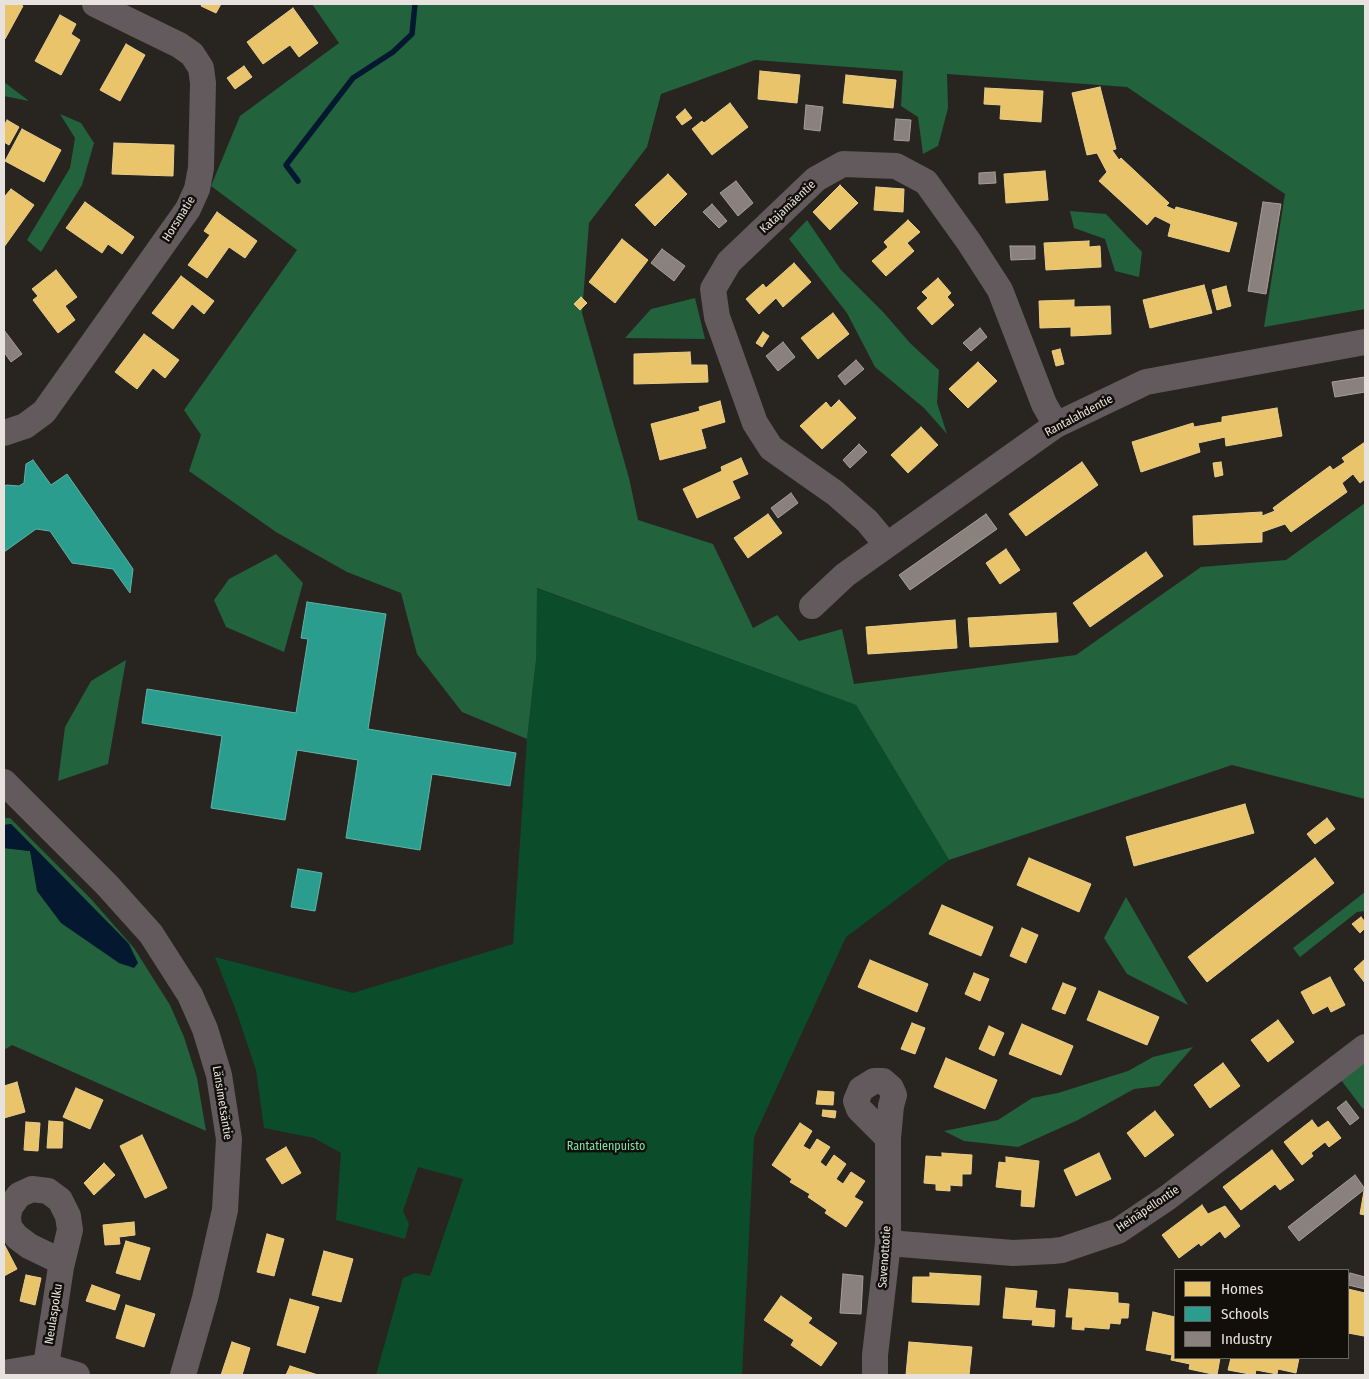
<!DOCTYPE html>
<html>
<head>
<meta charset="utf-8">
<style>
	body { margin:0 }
	#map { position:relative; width:1369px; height:1379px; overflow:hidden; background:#282520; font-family:"Fira Sans Condensed",sans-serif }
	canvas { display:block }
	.frame { position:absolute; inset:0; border:5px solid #e7e2dd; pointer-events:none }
	.legend { position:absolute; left:1174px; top:1269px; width:175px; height:90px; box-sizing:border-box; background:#120f0b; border:1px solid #67635f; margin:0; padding:6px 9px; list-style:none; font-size:15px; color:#e7e2dd }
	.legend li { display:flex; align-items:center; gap:10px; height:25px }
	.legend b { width:25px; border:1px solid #67635f }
</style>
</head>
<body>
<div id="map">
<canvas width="1369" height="1379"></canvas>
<div class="frame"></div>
<ul class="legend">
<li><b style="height:14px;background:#e9c46a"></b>Homes</li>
<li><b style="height:14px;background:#2a9d8f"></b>Schools</li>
<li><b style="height:14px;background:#8a817c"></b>Industry</li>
</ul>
</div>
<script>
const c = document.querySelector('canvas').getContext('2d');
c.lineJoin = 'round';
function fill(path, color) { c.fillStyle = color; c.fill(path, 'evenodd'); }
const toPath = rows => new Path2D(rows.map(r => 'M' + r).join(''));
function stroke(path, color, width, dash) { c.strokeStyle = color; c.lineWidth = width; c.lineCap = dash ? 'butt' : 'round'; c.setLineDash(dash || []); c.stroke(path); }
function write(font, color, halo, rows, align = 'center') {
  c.font = font + ' "Fira Sans Condensed",sans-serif'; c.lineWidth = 5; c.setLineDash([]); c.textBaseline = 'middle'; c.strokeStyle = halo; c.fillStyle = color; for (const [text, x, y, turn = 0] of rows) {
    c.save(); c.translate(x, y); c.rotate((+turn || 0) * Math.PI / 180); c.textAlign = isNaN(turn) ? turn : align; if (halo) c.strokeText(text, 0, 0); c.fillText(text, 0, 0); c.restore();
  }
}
const green = toPath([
	[536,588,856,705,949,860,846,937,754,1137,742,1375,376,1375,403,1278,415,1273,430,1276,463,1179,418,1167,403,1211,409,1224,405,1239,336,1220,341,1153,314,1138,264,1128,256,1070,238,1016,215,957,353,993,513,944,527,739,536,660]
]);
const forest = toPath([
	[312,4,1365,4,1365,309,1264,327,1285,194,1127,87,947,74,948,108,938,146,923,154,918,117,901,106,903,71,755,60,661,94,647,147,589,223,582,313,629,478,638,520,713,544,753,628,777,615,799,641,842,629,854,684,1076,655,1201,567,1286,560,1365,503,1365,799,1232,765,949,860,856,705,537,588,536,660,527,739,462,712,417,654,401,593,347,572,276,532,189,471,201,435,184,410,297,250,211,186,240,116,339,43],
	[4,82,29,101,4,96],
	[60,114,81,123,94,143,82,185,41,252,27,240,70,168,75,138],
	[1070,211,1106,214,1142,252,1139,277,1115,271,1105,239,1074,228],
	[807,220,841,270,884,313,910,343,939,370,937,403,947,434,924,408,875,367,847,313,789,239],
	[695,298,705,339,625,338,651,309],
	[276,554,303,583,284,652,226,627,214,600,229,579],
	[126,660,108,764,58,781,65,727,91,681],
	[4,818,10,818,91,899,134,948,170,1005,184,1037,197,1078,206,1131,12,1045,4,1050,4,848,30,851,33,863,129,944,11,824,4,825],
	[1365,892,1365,911,1357,912,1300,957,1293,948],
	[1126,897,1188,1005,1127,974,1104,938],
	[1193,1047,1159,1086,1134,1089,1078,1120,1018,1147,964,1141,944,1131,998,1120,1032,1098,1058,1093,1128,1071,1153,1057],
	[1365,1062,1365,1107,1363,1109,1341,1080]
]);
const water = toPath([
	[11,824,129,944,138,963,134,968,119,963,61,923,37,891,30,851,4,848,4,825]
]);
const homes = toPath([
	[4,4,18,4,23,6,5,39,4,38,4,4],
	[202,4,221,4,216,13,201,6,202,4],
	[293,8,318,43,299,57,290,45,263,64,247,42,293,8],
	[60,15,76,24,71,34,80,40,61,75,35,61,60,15],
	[126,44,145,55,120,101,100,90,126,44],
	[244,66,252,77,235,89,227,78,244,66],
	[760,71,800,75,797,103,758,99,760,71],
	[846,75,896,80,893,108,843,103,846,75],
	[1100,87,1116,149,1112,150,1119,160,1121,158,1169,203,1166,206,1175,210,1176,207,1237,223,1229,252,1168,236,1171,224,1155,216,1147,225,1099,181,1107,172,1097,153,1087,155,1072,93,1100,87],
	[985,88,1043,91,1041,122,1000,119,1001,105,984,104,985,88],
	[730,103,748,127,712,155,692,129,702,121,704,123,730,103],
	[685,109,692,118,682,125,676,117,685,109],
	[7,120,19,127,9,145,4,142,4,126,7,120],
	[22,129,61,150,44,182,5,161,22,129],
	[114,143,174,145,173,176,112,174,114,143],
	[1045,171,1048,200,1006,203,1004,174,1045,171],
	[668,174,687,194,655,226,635,205,668,174],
	[840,185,858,203,830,230,813,212,840,185],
	[876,187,904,189,903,212,874,210,876,187],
	[11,189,34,205,4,247,4,195,5,196,11,189],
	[85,202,134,237,122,254,108,244,102,253,66,228,85,202],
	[217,212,257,241,245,258,229,247,207,278,188,265,210,235,204,231,217,212],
	[908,220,920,232,907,243,914,251,886,276,872,261,888,247,884,242,908,220],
	[622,239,648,260,615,303,589,282,622,239],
	[1089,241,1089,247,1100,246,1101,267,1046,270,1044,243,1089,241],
	[794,263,811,282,783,307,776,298,759,314,746,299,763,284,766,288,794,263],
	[56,270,77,297,65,306,75,320,58,333,33,300,38,296,32,289,56,270],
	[181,276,214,301,204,314,192,304,173,329,152,313,181,276],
	[938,278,951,293,947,297,954,305,932,325,917,308,928,298,922,292,938,278],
	[1204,285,1212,313,1150,328,1143,300,1204,285],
	[1226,286,1231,306,1217,310,1212,290,1226,286],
	[581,297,587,303,580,310,574,304,581,297],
	[1074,300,1074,307,1110,306,1111,334,1071,336,1071,327,1040,328,1039,301,1074,300],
	[833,313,849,334,818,359,801,338,833,313],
	[763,332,769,336,762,347,756,343,763,332],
	[144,334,179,360,165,378,153,368,137,389,115,372,144,334],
	[1060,349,1064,364,1056,366,1052,351,1060,349],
	[690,352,691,365,707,365,708,382,634,384,634,354,690,352],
	[978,362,997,381,968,408,949,389,978,362],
	[839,400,856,418,822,449,800,426,826,402,831,408,839,400],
	[720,401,725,422,701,429,706,448,660,460,651,424,700,411,699,407,720,401],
	[1277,408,1282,436,1226,446,1225,437,1198,443,1200,452,1141,472,1132,442,1193,423,1194,427,1222,422,1222,417,1277,408],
	[921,427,938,445,908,473,891,455,921,427],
	[1365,442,1365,479,1360,483,1353,474,1342,483,1347,492,1291,532,1285,524,1262,532,1262,542,1194,545,1193,516,1262,512,1262,516,1275,511,1273,508,1330,466,1333,470,1345,462,1342,458,1365,442],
	[741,458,748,474,732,481,740,498,697,518,683,489,722,471,721,467,741,458],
	[1082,462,1098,485,1026,536,1009,514,1082,462],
	[1221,462,1223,475,1215,477,1213,463,1221,462],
	[768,514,782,533,748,558,734,538,768,514],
	[1006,549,1020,570,1000,584,986,563,1006,549],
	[1146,552,1163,576,1090,627,1073,603,1146,552],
	[1056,613,1058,642,970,647,968,618,1056,613],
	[955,620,957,648,868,654,866,627,955,620],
	[1245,804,1254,833,1134,866,1126,837,1245,804],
	[1327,818,1335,829,1315,844,1307,834,1327,818],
	[1029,858,1091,884,1079,912,1017,885,1029,858],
	[1315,858,1334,883,1207,982,1188,957,1315,858],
	[942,905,993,927,981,956,929,934,942,905],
	[1361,917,1365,922,1365,928,1360,933,1352,924,1361,917],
	[1022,928,1038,935,1026,963,1010,956,1022,928],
	[1365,959,1365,983,1354,969,1365,959],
	[870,960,928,984,917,1012,858,987,870,960],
	[974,973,989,979,980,1001,965,994,974,973],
	[1330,977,1345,1005,1331,1012,1328,1006,1313,1014,1301,992,1330,977],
	[1063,983,1076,988,1065,1014,1052,1009,1063,983],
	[1099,991,1159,1017,1147,1045,1087,1020,1099,991],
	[1278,1020,1294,1042,1268,1062,1251,1040,1278,1020],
	[912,1023,925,1028,915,1054,901,1049,912,1023],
	[1022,1024,1073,1046,1061,1075,1009,1054,1022,1024],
	[989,1026,1004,1033,994,1056,979,1049,989,1026],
	[946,1058,997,1080,985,1109,934,1087,946,1058],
	[1223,1063,1240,1086,1210,1108,1194,1085,1223,1063],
	[17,1082,25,1112,4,1118,4,1086,17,1082],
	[76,1088,103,1100,90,1129,63,1117,76,1088],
	[818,1091,834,1092,833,1105,816,1104,818,1091],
	[823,1110,836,1111,835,1118,822,1116,823,1110],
	[1155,1111,1174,1135,1145,1157,1127,1133,1155,1111],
	[1312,1120,1318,1128,1328,1121,1341,1138,1329,1147,1325,1142,1311,1153,1313,1156,1302,1165,1284,1142,1312,1120],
	[49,1121,63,1122,62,1148,47,1148,49,1121],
	[26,1122,40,1123,38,1151,24,1150,26,1122],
	[800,1123,812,1131,803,1146,810,1150,817,1139,830,1147,820,1162,826,1167,834,1155,846,1164,836,1179,843,1184,851,1172,865,1181,854,1197,863,1202,846,1227,825,1213,827,1210,808,1197,810,1194,790,1182,792,1179,772,1165,800,1123],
	[142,1135,167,1188,145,1198,120,1146,142,1135],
	[286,1147,301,1173,282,1184,266,1159,286,1147],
	[1272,1150,1294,1180,1280,1190,1275,1184,1241,1210,1223,1187,1272,1150],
	[942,1153,972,1155,971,1174,962,1174,962,1186,950,1185,950,1191,936,1190,936,1184,924,1183,926,1156,942,1157,942,1153],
	[1099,1153,1111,1179,1076,1196,1064,1170,1099,1153],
	[1006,1157,1039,1161,1034,1207,1021,1206,1022,1190,996,1187,999,1162,1006,1163,1006,1157],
	[104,1163,115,1175,94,1195,84,1183,104,1163],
	[1364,1191,1365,1191,1365,1215,1360,1214,1364,1191],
	[1202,1205,1208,1214,1225,1206,1240,1226,1225,1238,1220,1231,1201,1246,1199,1243,1179,1258,1162,1235,1202,1205],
	[134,1222,135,1235,119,1237,120,1244,105,1245,103,1225,134,1222],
	[267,1234,284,1239,274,1276,257,1272,267,1234],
	[126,1241,150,1248,140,1280,116,1273,126,1241],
	[4,1244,17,1269,4,1276,4,1244],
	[324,1251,353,1259,341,1302,312,1295,324,1251],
	[930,1273,981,1276,979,1305,912,1302,913,1277,930,1277,930,1273],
	[26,1275,41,1278,35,1305,20,1301,26,1275],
	[92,1285,120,1295,115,1310,86,1301,92,1285],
	[1006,1288,1037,1291,1035,1308,1055,1310,1054,1327,1032,1325,1033,1320,1003,1318,1006,1288],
	[1069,1289,1118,1293,1118,1303,1129,1304,1128,1318,1121,1318,1120,1324,1110,1323,1109,1329,1084,1327,1084,1330,1072,1329,1073,1317,1066,1317,1069,1289],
	[1348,1289,1365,1293,1365,1328,1364,1336,1348,1333,1348,1289],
	[781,1296,812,1318,808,1323,837,1343,821,1366,791,1345,794,1340,764,1320,781,1296],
	[290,1299,319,1307,305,1353,277,1345,290,1299],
	[126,1305,155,1314,144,1347,116,1338,126,1305],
	[1153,1312,1175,1317,1175,1358,1220,1358,1217,1375,1189,1369,1190,1364,1171,1360,1172,1355,1146,1350,1153,1312],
	[232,1342,250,1348,242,1375,221,1375,232,1342],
	[909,1342,972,1347,969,1375,906,1375,909,1342],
	[1231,1358,1299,1358,1296,1373,1278,1369,1277,1374,1256,1370,1255,1375,1228,1370,1231,1358],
	[290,1366,318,1375,286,1375,290,1366]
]);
const schools = toPath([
	[33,460,51,485,67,474,133,569,130,593,113,569,72,563,50,531,36,529,4,552,4,487,6,485,19,486,24,483,26,464,33,460],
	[307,602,386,614,368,729,516,753,510,786,432,774,420,850,346,838,358,760,297,750,285,820,211,808,222,736,142,723,147,689,296,713,308,639,301,638,307,602],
	[298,869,322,873,315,911,291,907,298,869]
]);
const industry = toPath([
	[806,105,823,107,820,131,804,129,806,105],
	[896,119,911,120,909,141,894,140,896,119],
	[995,172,996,183,979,184,979,173,995,172],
	[736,181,753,203,738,216,720,193,736,181],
	[1263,202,1281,204,1266,294,1248,291,1263,202],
	[712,204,727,221,719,228,703,212,712,204],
	[1010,246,1035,246,1035,259,1011,260,1010,246],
	[662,249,685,266,674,281,651,263,662,249],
	[980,328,987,337,971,351,963,343,980,328],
	[4,330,22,354,11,362,4,352,4,330],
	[783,342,795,357,778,371,766,356,783,342],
	[856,360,864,369,845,385,838,376,856,360],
	[1365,377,1365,392,1335,397,1332,382,1365,377],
	[859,444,867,452,850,468,843,460,859,444],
	[791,493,798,503,778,518,771,508,791,493],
	[986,514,997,529,910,590,899,575,986,514],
	[1346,1101,1359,1118,1350,1125,1337,1108,1346,1101],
	[1355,1175,1365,1189,1299,1241,1288,1227,1355,1175],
	[1350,1273,1365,1277,1365,1289,1348,1285,1350,1273],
	[843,1274,863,1276,861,1314,840,1313,843,1274]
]);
const stream = toPath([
	[298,181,286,165,353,78,393,52,412,34,415,4]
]);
const minor = toPath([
	[4,433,25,426,44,412,188,209,197,189,201,168,203,83,201,68,192,54,179,45,95,4],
	[887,545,867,521,835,493,771,448,755,423,717,317,713,289,729,262,816,179,843,164,896,166,926,182,969,242,1000,290,1044,404,1056,425],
	[812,606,845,575,1056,425,1146,382,1365,342],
	[4,782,107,885,151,934,190,995,205,1029,219,1075,229,1139,225,1210,205,1298,183,1375],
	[888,1243,1013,1253,1053,1251,1062,1250,1118,1231,1167,1198,1365,1047],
	[46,1366,61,1267,70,1230,68,1216,60,1200,48,1191,32,1189,19,1195,10,1207,8,1217,9,1227,17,1237,29,1246,62,1262],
	[4,1373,46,1366,77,1375],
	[875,1375,875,1355,888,1243,888,1138,891,1106,894,1095,891,1088,883,1081,874,1081,861,1089,856,1101,859,1109,888,1138]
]);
const streetNames = [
	["Katajamäentie",788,207,-43],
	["Horsmatie",179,219,-58],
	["Rantalahdentie",1079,416,-28],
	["Länsimetsäntie",222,1103,81],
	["Heinäpellontie",1148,1209,-34],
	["Savenottotie",885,1257,-86],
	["Neulaspolku",54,1314,-81]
];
const parkNames = [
	["Rantatienpuisto",606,1147]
];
fill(green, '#0b4c2b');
fill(forest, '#22623d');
fill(water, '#04182f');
fill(homes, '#e9c46a');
stroke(homes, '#e8cd8c', 1);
fill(schools, '#2a9d8f');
stroke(schools, '#63b2a6', 1);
fill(industry, '#8a817c');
stroke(industry, '#a69e99', 1);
stroke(stream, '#04182f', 5.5);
stroke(minor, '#625a5d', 26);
write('12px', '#e7e2dd', '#120f0b', streetNames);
write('12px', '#7fe4a5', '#120f0b', parkNames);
</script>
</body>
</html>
